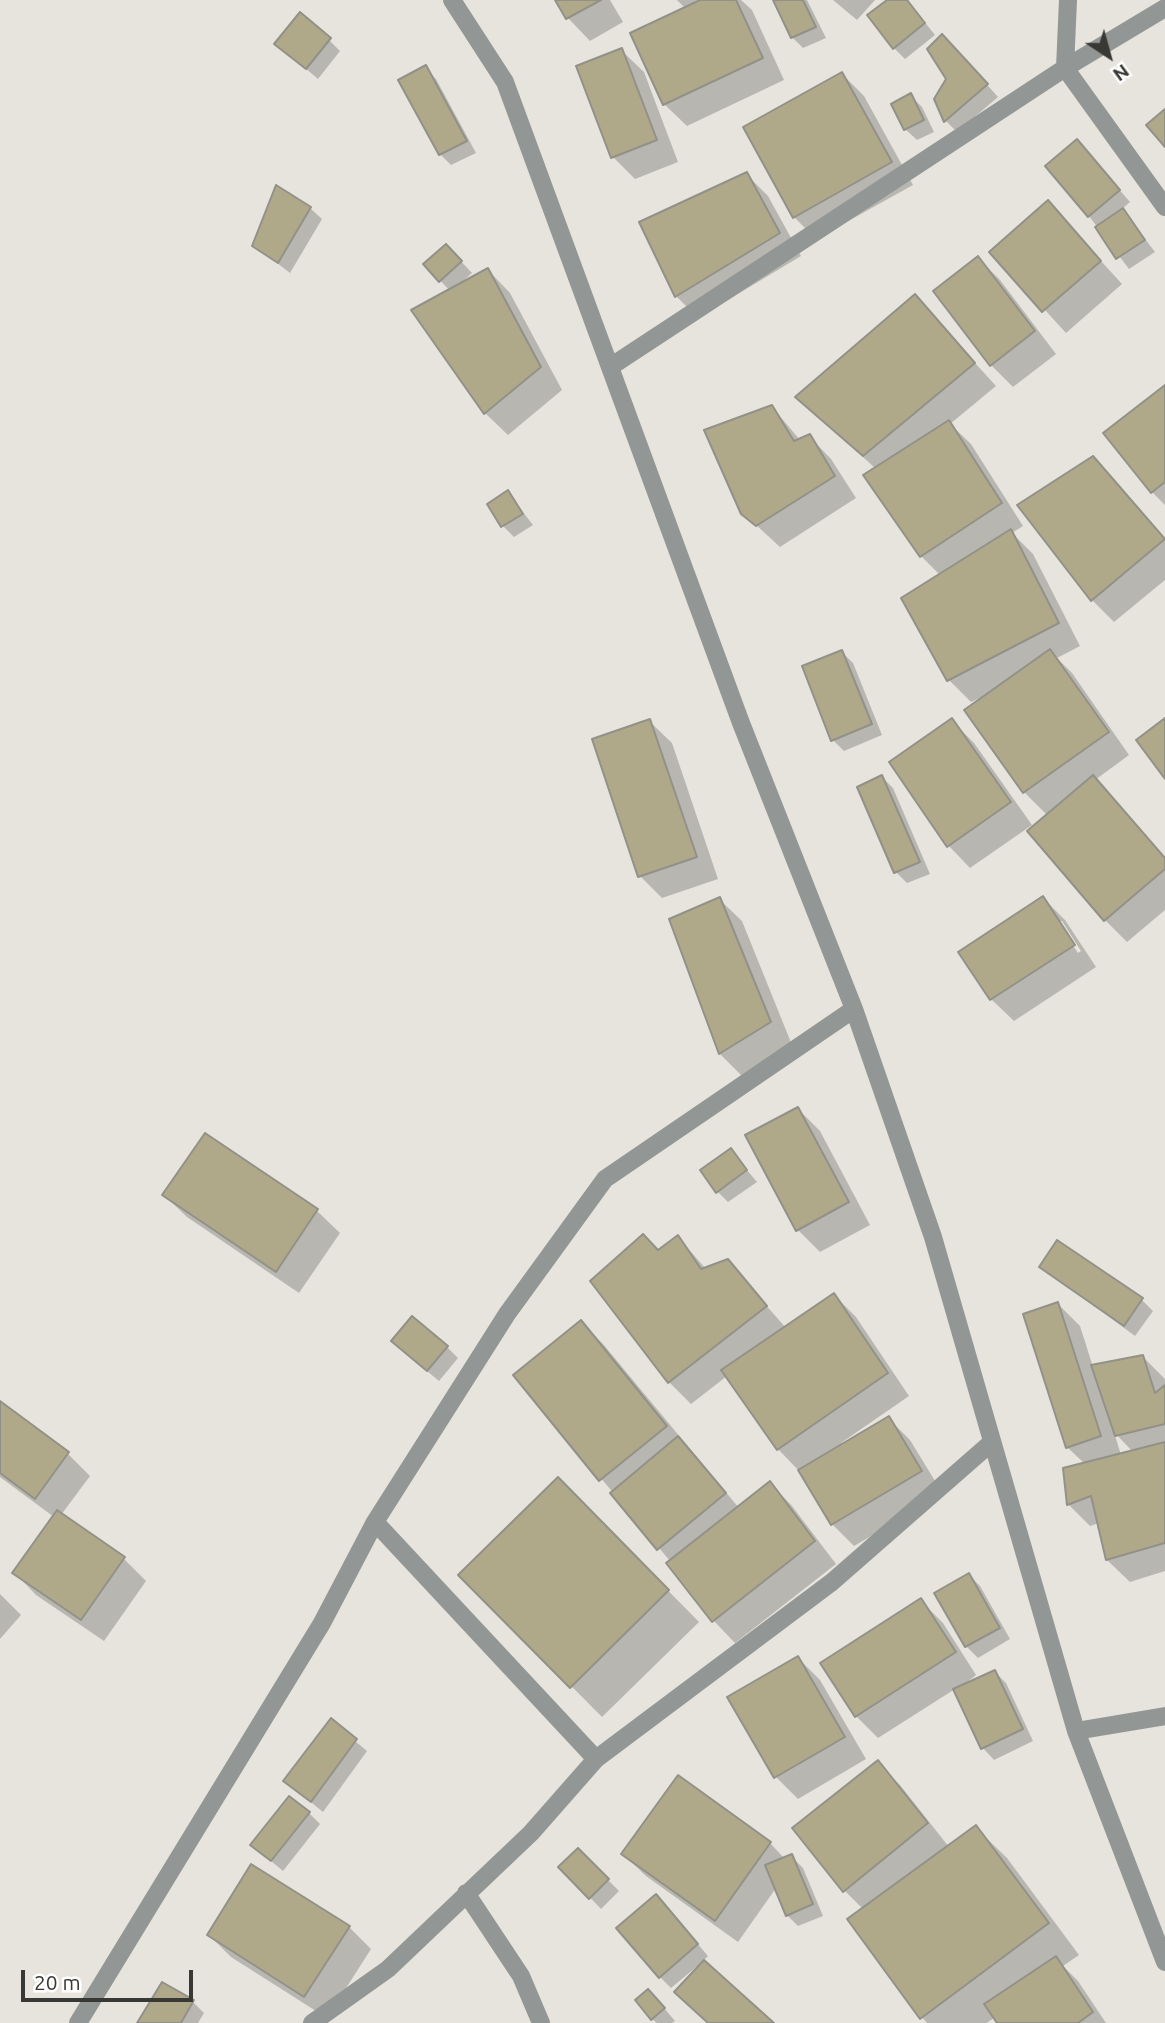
<!DOCTYPE html>
<html>
<head>
<meta charset="utf-8">
<style>
	body { margin:0 }
	#map { position:relative; width:1165px; height:2023px; overflow:hidden; background:#e6e4dc; font-family:Ubuntu,sans-serif }
	canvas { display:block }
	.north { position:absolute; left:1074px; top:21px; width:70px; height:70px; -webkit-text-stroke:5px #fff; paint-order:stroke; rotate:144deg; font-size:19px; font-weight:700; line-height:28px; text-align:center; color:#383834 }
	.north::after { content:''; display:block; margin:auto; width:24px; height:32px; background:#383834; clip-path:polygon(50% 0,100% 100%,50% 72%,0 100%) }
	.scale { position:absolute; left:21px; top:1970px; width:172px; height:32px; box-sizing:border-box; border:4px solid #383834; border-top:0; padding-left:9px; font-size:21px; line-height:24px; white-space:nowrap; color:#383834; -webkit-text-stroke:5px #fff; paint-order:stroke }
</style>
</head>
<body>
<div id="map">
<canvas width="1165" height="2023"></canvas>
<div class="north">N</div>
<div class="scale">20 m</div>
</div>
<script>
const c = document.querySelector('canvas').getContext('2d');
c.lineJoin = 'round';
function fill(path, color) { c.fillStyle = color; c.fill(path, 'evenodd'); }
const toPath = rows => new Path2D(rows.map(r => 'M' + r).join(''));
function stroke(path, color, width, dash) { c.strokeStyle = color; c.lineWidth = width; c.lineCap = dash ? 'butt' : 'round'; c.setLineDash(dash || []); c.stroke(path); }
const shadow = toPath([
	[557,0,610,0,623,22,590,41,568,18],
	[677,0,741,0,752,10,784,80,687,126,664,104,686,9],
	[775,0,807,0,826,38,803,48,792,37],
	[833,0,875,0,857,20],
	[890,0,907,0,935,35,905,59,894,48],
	[329,40,340,51,318,79,277,44],
	[953,47,998,97,957,132,946,121,936,99,948,79],
	[621,50,644,72,678,162,635,179,613,157],
	[425,68,436,79,476,153,451,165,440,154],
	[842,74,864,96,913,185,816,239,794,217],
	[911,96,922,107,934,132,917,140,905,129],
	[1077,141,1130,202,1122,209,1155,252,1129,269,1089,216],
	[746,174,768,196,801,256,698,318,676,296],
	[277,187,310,208,322,219,290,273,254,245],
	[1048,203,1122,284,1066,333,992,252],
	[457,257,472,273,461,283,488,270,510,293,562,390,508,435,485,413,414,311,450,291,425,264],
	[978,258,1000,280,1056,354,1013,387,991,365,935,291],
	[915,297,996,386,950,424,971,444,1023,526,1012,533,1033,554,1080,646,1057,658,1072,673,1129,755,1095,780,1165,857,1165,910,1127,942,1105,920,1048,816,1024,792,967,710,982,697,971,702,949,680,940,575,921,556,876,469,798,397],
	[1165,387,1165,505,1152,492],
	[772,407,800,440,809,436,831,459,856,498,780,547,743,513],
	[1093,458,1165,538,1165,580,1114,622,1092,600,1020,505],
	[508,493,533,525,514,537,503,526],
	[842,652,853,663,882,735,844,751,833,740],
	[649,721,672,743,718,879,662,898,640,876],
	[952,721,974,743,1032,825,970,868,948,845],
	[882,777,893,788,930,874,907,883,896,872],
	[1043,898,1065,920,1096,967,1014,1021,991,999],
	[1057,921,1062,921,1081,951,1078,953],
	[719,899,742,921,792,1045,742,1076,720,1054,671,920],
	[798,1109,820,1131,870,1225,820,1252,798,1230,748,1135],
	[205,1135,317,1211,340,1233,299,1293,187,1217,164,1195],
	[730,1150,757,1182,728,1202,717,1191],
	[678,1237,706,1269,727,1261,786,1328,834,1295,856,1317,909,1396,841,1443,843,1445,888,1418,910,1440,943,1494,854,1546,832,1524,800,1472,778,1449,727,1376,691,1404,669,1382,658,1252],
	[1041,1267,1142,1300,1153,1311,1135,1336],
	[1058,1304,1080,1326,1093,1367,1143,1357,1165,1379,1165,1571,1130,1582,1107,1560,1099,1523,1090,1526,1068,1504,1085,1464,1067,1447],
	[1114,1432,1133,1452,1121,1455],
	[581,1322,603,1344,739,1508,770,1483,792,1506,836,1564,735,1643,713,1620,670,1561,515,1375],
	[447,1347,458,1358,439,1381,404,1352],
	[0,1403,68,1454,90,1476,61,1515,124,1559,146,1581,104,1641,36,1595,14,1572,54,1517,0,1477],
	[558,1479,699,1622,602,1717,461,1575],
	[969,1575,980,1586,1010,1639,978,1658,966,1646,936,1594],
	[0,1594,21,1615,0,1639],
	[921,1601,943,1623,976,1675,961,1687,995,1672,1006,1683,1033,1741,994,1760,983,1748,955,1689,878,1738,856,1716],
	[798,1658,820,1680,866,1759,798,1799,776,1777],
	[331,1721,367,1751,323,1812,285,1781],
	[877,1763,900,1785,949,1847,975,1827,1007,1858,1079,1955,1063,1966,1078,1981,1106,2023,999,2023,995,2017,987,2023,927,2023,922,2017,864,1910,845,1891],
	[678,1778,770,1843,785,1859,791,1856,803,1868,823,1916,798,1926,787,1915,776,1888,738,1942,646,1876,623,1854],
	[309,1813,320,1824,283,1871,252,1845],
	[578,1850,619,1891,601,1909,561,1867],
	[667,1908,708,1956,703,1961,771,2023,708,2023,677,1992,701,1963,671,1988,660,1977],
	[349,1927,371,1949,327,2018,231,1957,209,1935],
	[193,2002,204,2013,198,2023,139,2023],
	[659,2002,675,2021,672,2023,657,2023,652,2019]
]);
const building = toPath([
	[555,0,601,0,566,19,555,0],
	[700,0,736,0,763,58,663,105,630,33,700,0],
	[773,0,803,0,816,27,791,38,773,0],
	[887,0,907,0,925,23,893,49,867,15,887,0],
	[300,12,331,38,306,69,274,44,300,12],
	[942,34,988,84,944,122,934,99,946,79,927,49,942,34],
	[622,48,657,140,611,158,576,66,622,48],
	[426,65,467,141,439,155,398,80,426,65],
	[842,72,892,162,793,218,743,127,842,72],
	[911,93,924,120,904,130,891,104,911,93],
	[1165,109,1165,147,1146,125,1165,109],
	[1077,139,1120,190,1088,217,1045,166,1077,139],
	[747,172,780,233,675,297,639,222,747,172],
	[276,185,311,207,278,263,252,246,276,185],
	[1048,200,1101,261,1042,312,989,252,1048,200],
	[1123,208,1145,240,1116,259,1095,227,1123,208],
	[446,244,462,261,439,282,423,264,446,244],
	[978,256,1035,331,990,366,933,291,978,256],
	[488,268,541,367,484,414,411,310,488,268],
	[915,294,975,363,863,456,795,397,915,294],
	[1165,385,1165,482,1151,493,1103,433,1165,385],
	[772,405,794,441,810,434,835,476,756,526,741,514,704,430,772,405],
	[949,420,1002,503,920,557,863,475,949,420],
	[1093,456,1165,539,1091,601,1017,505,1093,456],
	[508,490,523,514,501,527,487,504,508,490],
	[1011,529,1059,623,947,681,901,598,1011,529],
	[1050,649,1109,732,1023,793,964,710,1050,649],
	[842,650,872,724,831,741,802,666,842,650],
	[952,718,1011,802,947,847,889,762,952,718],
	[1165,718,1165,779,1136,740,1165,718],
	[650,719,697,857,638,877,592,739,650,719],
	[882,775,920,862,894,873,857,787,882,775],
	[1093,775,1165,858,1165,869,1104,921,1027,831,1093,775],
	[1043,896,1075,945,990,1000,958,952,1043,896],
	[720,897,771,1022,719,1054,669,919,720,897],
	[798,1107,849,1202,796,1231,745,1135,798,1107],
	[205,1133,318,1209,276,1272,162,1195,205,1133],
	[731,1148,747,1170,716,1193,700,1170,731,1148],
	[643,1234,658,1250,678,1235,701,1269,728,1259,767,1306,668,1383,590,1281,643,1234],
	[1057,1240,1143,1298,1124,1326,1039,1267,1057,1240],
	[834,1293,888,1373,777,1450,721,1370,834,1293],
	[1058,1302,1101,1436,1066,1448,1023,1314,1058,1302],
	[412,1316,448,1346,427,1371,391,1341,412,1316],
	[581,1320,667,1426,599,1481,513,1375,581,1320],
	[1143,1355,1155,1393,1165,1385,1165,1424,1115,1436,1091,1365,1143,1355],
	[0,1401,69,1452,35,1499,0,1473,0,1401],
	[889,1416,922,1471,831,1525,798,1470,889,1416],
	[678,1436,726,1493,657,1550,610,1493,678,1436],
	[1165,1442,1165,1543,1106,1560,1091,1496,1067,1505,1063,1468,1165,1442],
	[558,1477,669,1590,570,1688,458,1575,558,1477],
	[770,1481,815,1541,712,1622,666,1563,770,1481],
	[57,1510,125,1557,81,1620,12,1573,57,1510],
	[969,1573,1000,1628,965,1647,934,1593,969,1573],
	[921,1598,956,1652,855,1717,820,1663,921,1598],
	[798,1656,845,1737,774,1778,727,1697,798,1656],
	[995,1670,1023,1729,981,1749,953,1689,995,1670],
	[331,1718,357,1739,311,1802,283,1781,331,1718],
	[878,1760,928,1823,843,1892,792,1828,878,1760],
	[678,1775,771,1842,715,1921,621,1854,678,1775],
	[289,1796,310,1812,271,1861,250,1845,289,1796],
	[976,1825,1049,1923,920,2019,847,1919,976,1825],
	[578,1848,609,1879,589,1899,558,1867,578,1848],
	[792,1854,813,1904,786,1916,765,1865,792,1854],
	[251,1864,350,1926,304,1997,207,1935,251,1864],
	[656,1894,698,1944,659,1978,616,1928,656,1894],
	[1056,1956,1093,2012,1078,2023,997,2023,984,2004,1056,1956],
	[704,1960,774,2023,708,2023,674,1992,704,1960],
	[162,1982,194,2000,181,2023,137,2023,162,1982],
	[648,1989,665,2008,651,2020,635,2000,648,1989]
]);
const minor = toPath([
	[452,0,505,82,741,723,854,1009,933,1237,1076,1731,1165,1962],
	[1068,0,1065,68,1165,207],
	[610,367,1065,68,1165,8],
	[375,1522,596,1759],
	[1076,1731,1165,1716],
	[466,1893,521,1976,541,2023],
	[78,2023,322,1623,375,1522,507,1314,605,1179,854,1009],
	[312,2023,388,1969,531,1833,596,1759,832,1582,992,1442]
]);
fill(shadow, '#0003');
fill(building, '#b0a989');
stroke(building, '#929189', 2);
stroke(minor, '#929694', 18);
</script>
</body>
</html>
